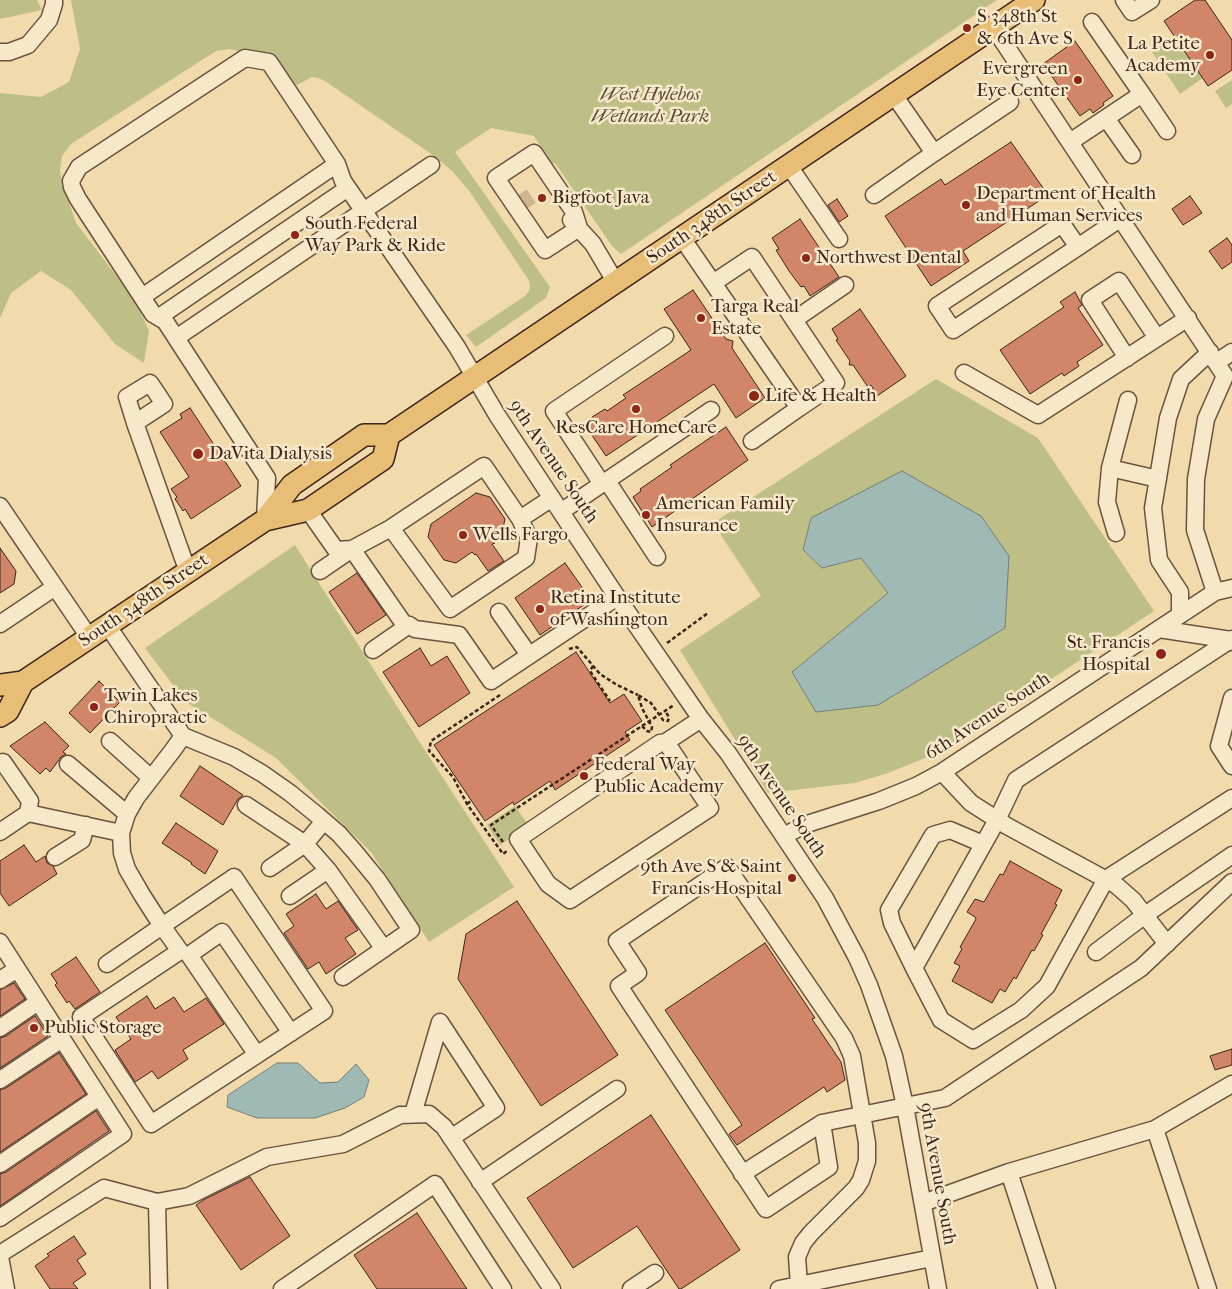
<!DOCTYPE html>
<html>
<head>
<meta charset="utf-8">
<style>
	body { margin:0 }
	canvas { display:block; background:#f1dbac }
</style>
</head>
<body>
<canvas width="1232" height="1289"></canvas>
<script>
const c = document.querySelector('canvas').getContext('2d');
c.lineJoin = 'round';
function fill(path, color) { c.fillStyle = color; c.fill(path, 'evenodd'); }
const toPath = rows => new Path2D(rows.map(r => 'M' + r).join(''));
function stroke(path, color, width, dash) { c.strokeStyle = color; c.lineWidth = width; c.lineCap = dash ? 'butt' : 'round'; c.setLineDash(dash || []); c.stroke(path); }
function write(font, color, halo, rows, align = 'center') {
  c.font = font + ' "IM FELL French Canon",serif'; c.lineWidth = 5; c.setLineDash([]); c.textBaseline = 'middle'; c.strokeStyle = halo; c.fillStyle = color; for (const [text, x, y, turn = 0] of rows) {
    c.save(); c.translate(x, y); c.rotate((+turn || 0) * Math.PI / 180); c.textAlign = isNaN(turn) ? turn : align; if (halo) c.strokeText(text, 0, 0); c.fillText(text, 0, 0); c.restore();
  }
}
const green = toPath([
	[0,0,37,0,42,10,0,19],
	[71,0,997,0,621,254,612,246,555,163,552,164,534,136,491,128,455,152,550,287,546,298,476,347,466,335,525,296,529,291,530,286,529,281,518,264,470,192,453,172,437,158,325,81,318,78,312,77,297,85,289,80,270,58,229,49,216,51,71,144,62,156,60,170,62,183,76,223,137,303,149,331,144,363,115,344,71,290,41,271,11,293,0,318,0,93,41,97,69,82,80,49],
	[1175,36,1203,78,1180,94,1152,52],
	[1232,80,1232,104,1226,108,1215,91],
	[936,379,1038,438,1154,611,961,739,935,754,888,773,855,783,768,793,680,650,761,596,713,523],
	[811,518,1005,628,793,672,888,593,861,558,822,568,803,551],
	[295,545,419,741,514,887,429,942,371,852,276,758,186,702,145,648],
	[515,806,529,826,500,845,487,825]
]);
const water = toPath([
	[902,471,981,516,1009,556,1005,628,878,705,816,712,792,672,888,593,861,558,822,568,803,550,811,518,902,471],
	[277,1063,298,1063,320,1083,338,1082,356,1064,369,1080,364,1097,345,1108,315,1118,257,1118,227,1107,228,1095,277,1063]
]);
const building = toPath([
	[1195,0,1205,0,1232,40,1232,70,1208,86,1164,21,1195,0],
	[1075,41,1113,96,1103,103,1104,105,1093,113,1090,109,1080,116,1043,64,1075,41],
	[1011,142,1048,195,963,251,969,261,931,286,885,216,941,179,945,185,1011,142],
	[1190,196,1202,213,1183,225,1172,209,1190,196],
	[837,199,848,216,839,222,828,205,837,199],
	[800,219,839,277,810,296,804,286,801,287,789,271,776,250,779,249,772,238,800,219],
	[1227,238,1232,245,1232,262,1222,269,1209,251,1227,238],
	[693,290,726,339,733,341,732,348,765,398,736,418,714,384,606,456,585,425,593,420,592,417,605,409,607,411,626,398,623,395,691,350,664,309,693,290],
	[1075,292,1082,305,1078,308,1103,345,1077,362,1079,366,1064,376,1062,373,1030,394,1000,350,1064,307,1060,302,1075,292],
	[860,309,906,376,877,396,871,385,868,387,853,365,849,365,850,361,836,340,838,339,832,329,860,309],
	[190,408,241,486,191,519,185,509,183,511,175,499,177,497,171,489,189,477,160,432,182,418,180,414,190,408],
	[726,427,748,460,652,527,633,497,641,491,640,489,672,467,670,465,726,427],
	[476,493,490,497,505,519,502,532,492,539,495,543,492,544,504,561,488,571,476,554,475,555,472,552,456,563,444,560,428,537,431,524,476,493],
	[0,548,16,571,14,584,0,593,0,548],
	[565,563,591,600,540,635,515,598,565,563],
	[357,573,386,615,357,634,329,592,357,573],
	[420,648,431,666,447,656,470,693,419,727,383,672,420,648],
	[576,652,610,703,624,694,642,721,625,732,630,740,555,790,550,781,514,805,513,802,485,821,434,745,576,652],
	[99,681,120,702,90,733,69,713,99,681],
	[45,722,69,746,63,752,66,754,61,757,50,772,46,768,40,774,10,746,45,722],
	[200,766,243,795,238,799,223,825,180,796,200,766],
	[176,823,218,851,205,874,191,864,192,863,162,843,176,823],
	[24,845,36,862,45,856,47,863,53,866,57,874,9,906,0,893,0,861,24,845],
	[1010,861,1062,890,1055,904,1057,905,1041,934,1043,935,1034,951,1032,950,1016,979,1014,977,1005,992,1000,989,992,1003,952,981,960,966,954,963,962,949,960,947,976,919,975,917,967,912,975,899,984,902,1000,874,1003,875,1010,861],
	[316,894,326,909,338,901,358,930,345,938,356,954,326,974,319,962,308,969,284,933,294,926,286,914,316,894],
	[517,901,618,1055,541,1106,458,979,466,934,517,901],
	[765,943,815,1018,812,1019,841,1062,845,1080,827,1092,824,1087,737,1145,729,1134,742,1125,665,1010,765,943],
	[76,957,100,992,75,1009,69,1001,67,1003,55,985,57,983,51,974,76,957],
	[14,983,25,999,0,1016,0,990,14,983],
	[147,996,155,1009,174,997,184,1012,206,998,224,1024,183,1050,188,1059,158,1079,152,1071,135,1082,115,1050,131,1039,116,1017,147,996],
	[35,1016,48,1036,0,1068,0,1038,6,1036,35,1016],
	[1232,1049,1232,1065,1215,1070,1210,1056,1232,1049],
	[59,1053,86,1094,0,1152,0,1090,6,1088,59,1053],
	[96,1111,109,1131,0,1206,0,1174,6,1172,96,1111],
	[651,1115,740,1250,681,1289,679,1289,637,1226,573,1268,527,1198,651,1115],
	[250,1177,290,1236,241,1270,196,1205,205,1199,250,1177],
	[417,1213,467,1289,377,1289,354,1255,417,1213],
	[74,1236,86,1254,77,1260,86,1274,73,1283,78,1289,50,1289,35,1266,49,1256,47,1254,74,1236]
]);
const minorTunnel = toPath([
	[520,194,531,210]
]);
const path = toPath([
	[667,643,708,613],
	[569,649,577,647,600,674,617,685,638,695],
	[593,666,590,671,610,701],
	[500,695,431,741,429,751,453,777,467,804,503,854,507,851],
	[642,726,647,731,651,732,652,727,642,708,638,695,651,703,663,720,668,721,669,717,665,711],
	[467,804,471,801],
	[503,842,491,825,674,705]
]);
const minor = toPath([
	[1124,0,1132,12,1151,0],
	[0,52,9,52,28,45,49,20,54,4,54,0],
	[1142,94,1167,131],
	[1106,118,1132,155],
	[1070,142,1142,94,1092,22],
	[534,153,574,212,579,228,545,250,496,178,534,153],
	[934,153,1010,102],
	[789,166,839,239],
	[874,195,934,153,894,95],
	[571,220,593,244,616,283],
	[682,238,799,408,752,441],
	[1078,247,1062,224,937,306,953,330,1078,247,1121,218],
	[713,283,752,257,836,383,799,408],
	[142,297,337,164],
	[159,317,348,188],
	[794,320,845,285],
	[176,338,431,165],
	[1127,358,1090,300,1119,281,1157,338],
	[1217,362,1232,352],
	[964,373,1038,415,1188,318],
	[135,423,164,404,150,383,127,397,135,423,188,572],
	[1110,468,1128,400],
	[607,481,657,557],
	[602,484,554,411,665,336],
	[0,506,89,637],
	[308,510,336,550,352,549,391,528,484,466,520,519,529,538,526,558,450,609,391,528],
	[562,511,711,410],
	[520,519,552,498],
	[265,520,267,478,165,321,153,314,78,199,72,187,71,181,79,167,245,58,269,62,337,164,343,181,457,347,497,415,617,597,701,719,728,753,825,898,857,958,869,985,894,1056,905,1106,938,1289],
	[1116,533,1107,502,1110,468,1158,479],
	[320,571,352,549,406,627],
	[1215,592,1232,588],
	[499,612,529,655],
	[1180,615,1180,592,1159,560,1153,508,1168,418,1181,379,1210,352],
	[0,624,55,587],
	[107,625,183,736,234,757,263,774,290,793,317,815,339,834,354,851,377,879,411,930,343,977],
	[1159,629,1231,640,1232,642],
	[1232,639,1016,780,997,820,914,968,941,1020,973,1040,1021,1010,1047,986,1106,879,1232,798],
	[373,650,409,625,415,629,459,635,491,681,617,597],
	[1232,698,1219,746,1232,766],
	[110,741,151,778],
	[666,742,710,808,570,900,548,884,518,839,660,743,666,742,701,719],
	[3,762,30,801,28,813],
	[68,764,127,814],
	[942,772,971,803,1007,826,1116,885,1133,900,1167,944],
	[246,805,305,844,324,821],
	[0,832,28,813,121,833],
	[784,836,804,825,879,801,916,786,942,772,1215,592,1195,530,1196,479,1206,419,1225,376,994,28],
	[55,857,82,840,86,825],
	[270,868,305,844,328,870],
	[234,877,324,1011,151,1124,81,1017,180,951,162,926,234,877],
	[290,896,328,870,384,949],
	[0,942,123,1134,0,1218],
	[1096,952,1145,915,1232,855],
	[107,964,162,926,142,895,127,869,122,853,121,833,127,814,136,798,173,750,183,736],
	[914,968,892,923,889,910,933,835,950,830,983,844],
	[0,980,17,969],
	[0,1028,38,1002],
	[257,1055,189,955,222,932,291,1033],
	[0,1080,62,1039],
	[413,1114,440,1022,496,1108,451,1138],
	[1155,1129,1208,1289],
	[0,1164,99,1097],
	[1009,1172,1047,1289],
	[742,1174,822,1123,945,1098,1141,968,1232,882],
	[480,1182,617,1089],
	[923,1203,1009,1172,1155,1129,1232,1084],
	[0,1254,104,1188,157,1202],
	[0,1257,6,1289],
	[799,1285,797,1257,803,1243,811,1233,856,1188,861,1180,867,1161,867,1143,852,1056,844,1038,727,867,617,941,638,973,619,986,766,1209,829,1167,822,1123],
	[159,1289,157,1202,189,1196,267,1157,343,1144,400,1115,429,1114,444,1127,552,1289],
	[282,1289,435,1184,503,1289],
	[631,1289,655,1273],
	[779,1289,932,1258]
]);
const major = toPath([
	[265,520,308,510,383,459,389,435],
	[0,685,23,682,265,520,292,485,364,435,389,435,1034,0],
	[0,716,8,711,23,682]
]);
const markers = [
	[967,28,5,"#8f2418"],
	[1210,55,5,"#8f2418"],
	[1078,80,5,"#8f2418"],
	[542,198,5,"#8f2418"],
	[966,205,5,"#8f2418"],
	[295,235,5,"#8f2418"],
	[806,258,5,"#8f2418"],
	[701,318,5,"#8f2418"],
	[754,396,6,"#8f2418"],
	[636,409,5,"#8f2418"],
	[198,454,6,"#8f2418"],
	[646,515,5,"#8f2418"],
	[463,535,5,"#8f2418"],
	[540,609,5,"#8f2418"],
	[1161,654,6,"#8f2418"],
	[94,707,5,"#8f2418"],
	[584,776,5,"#8f2418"],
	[792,878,5,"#8f2418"],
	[34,1028,5,"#8f2418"]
];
const poiNames = [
	["S 348th St",977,17],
	["& 6th Ave S",977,39],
	["La Petite",1200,44,"right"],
	["Academy",1200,66,"right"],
	["Evergreen",1068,69,"right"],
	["Eye Center",1068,91,"right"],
	["Department of Health",976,194],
	["and Human Services",976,216],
	["Bigfoot Java",552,198],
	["South Federal",305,224],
	["Way Park & Ride",305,246],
	["Northwest Dental",816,258],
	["Targa Real",711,307],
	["Estate",711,329],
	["Life & Health",765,396],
	["ResCare HomeCare",636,428,"center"],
	["DaVita Dialysis",209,454],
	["American Family",656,504],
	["Insurance",656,526],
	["Wells Fargo",473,535],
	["Retina Institute",550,598],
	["of Washington",550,620],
	["St. Francis",1150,643,"right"],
	["Hospital",1150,665,"right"],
	["Twin Lakes",104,696],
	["Chiropractic",104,718],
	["Federal Way",594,765],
	["Public Academy",594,787],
	["9th Ave S & Saint",782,867,"right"],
	["Francis Hospital",782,889,"right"],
	["Public Storage",44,1028]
];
const parkNames = [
	["West Hylebos",650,95],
	["Wetlands Park",650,117]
];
const streetNames = [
	["South 348th Street",712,218,-34],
	["9th Avenue South",553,462,56],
	["South 348th Street",144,601,-34],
	["6th Avenue South",988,717,-33],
	["9th Avenue South",781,797,56],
	["9th Avenue South",937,1174,80]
];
fill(green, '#bdbf87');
fill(water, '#9fb9b4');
stroke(water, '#787d76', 1);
fill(building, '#d18669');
stroke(building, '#3e241a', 1);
stroke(minorTunnel, '#cdb68f', 16, [16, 8]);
stroke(minor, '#6b523e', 19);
stroke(major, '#3e241a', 24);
stroke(path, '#3e241a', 2.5, [4, 2.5]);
stroke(minor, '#f6e8c9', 16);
stroke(major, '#e8be76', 21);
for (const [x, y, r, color] of markers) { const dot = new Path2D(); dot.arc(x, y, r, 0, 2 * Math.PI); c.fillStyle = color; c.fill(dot); stroke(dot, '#f6e8c9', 2); }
write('19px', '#3e241a', '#f6e8c9', poiNames, 'left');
write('italic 19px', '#5e4b35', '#f6e8c9', parkNames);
write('19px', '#3e241a', '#f6e8c9', streetNames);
</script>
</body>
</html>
